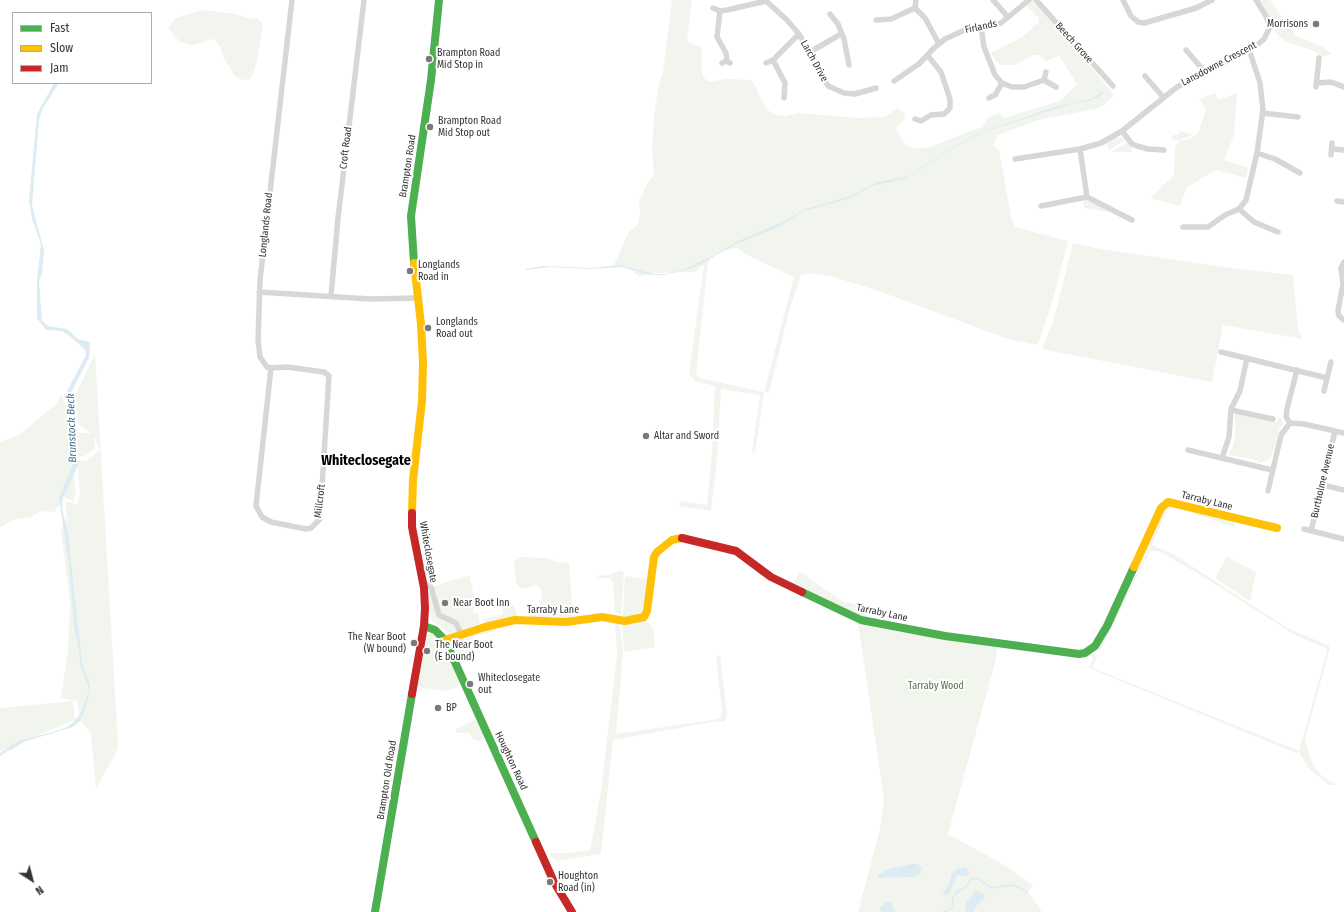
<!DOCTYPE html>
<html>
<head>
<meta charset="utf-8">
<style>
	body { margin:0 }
	#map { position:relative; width:1344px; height:912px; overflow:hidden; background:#fff; font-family:"Fira Sans Condensed",sans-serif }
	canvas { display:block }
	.legend { position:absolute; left:12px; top:12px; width:140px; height:72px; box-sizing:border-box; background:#fff; border:1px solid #adadad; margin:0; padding:5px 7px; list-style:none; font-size:12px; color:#333 }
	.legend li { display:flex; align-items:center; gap:8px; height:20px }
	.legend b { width:20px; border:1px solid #adadad }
	.north { position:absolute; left:12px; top:860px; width:40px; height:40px; -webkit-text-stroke:3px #fff; paint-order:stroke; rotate:144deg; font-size:11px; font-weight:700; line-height:16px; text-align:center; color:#333 }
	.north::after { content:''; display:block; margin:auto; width:14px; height:18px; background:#333; clip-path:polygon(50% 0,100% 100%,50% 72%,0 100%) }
</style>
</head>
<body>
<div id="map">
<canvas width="1344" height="912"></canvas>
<ul class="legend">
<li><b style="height:5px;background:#4caf50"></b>Fast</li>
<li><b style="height:5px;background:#ffc107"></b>Slow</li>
<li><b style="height:5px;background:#c62828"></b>Jam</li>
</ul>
<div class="north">N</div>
</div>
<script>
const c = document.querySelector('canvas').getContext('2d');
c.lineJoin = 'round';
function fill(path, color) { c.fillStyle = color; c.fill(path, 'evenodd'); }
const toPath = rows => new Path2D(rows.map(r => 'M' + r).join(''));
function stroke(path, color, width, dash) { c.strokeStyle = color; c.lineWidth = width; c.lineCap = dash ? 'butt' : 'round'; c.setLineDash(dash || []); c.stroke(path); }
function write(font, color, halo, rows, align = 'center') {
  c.font = font + ' "Fira Sans Condensed",sans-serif'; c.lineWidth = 4; c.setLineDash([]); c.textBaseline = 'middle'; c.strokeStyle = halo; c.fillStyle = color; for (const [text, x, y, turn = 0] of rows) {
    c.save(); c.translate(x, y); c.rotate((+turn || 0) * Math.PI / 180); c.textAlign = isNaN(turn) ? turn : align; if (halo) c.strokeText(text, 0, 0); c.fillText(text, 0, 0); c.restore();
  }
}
const green = toPath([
	[672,0,692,0,687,39,690,43,701,47,702,51,701,67,703,77,709,82,726,79,751,80,756,87,759,97,769,111,777,115,786,116,798,113,859,118,885,117,898,108,905,115,904,120,896,127,897,132,905,144,916,149,930,147,981,127,988,118,998,113,1004,118,1060,101,1077,84,1059,56,1046,61,1039,55,1033,55,1015,65,1002,65,996,61,991,53,1021,38,1038,23,1039,18,1027,7,1026,2,1030,0,1036,1,1048,14,1114,95,1104,105,1095,109,1038,120,1008,131,998,135,993,146,999,150,1011,217,1015,227,1068,241,1052,303,1038,345,1008,339,876,290,830,276,810,273,801,275,789,312,769,393,764,392,755,452,752,451,760,395,721,389,717,460,711,511,679,506,680,501,707,505,712,454,715,386,694,381,689,372,704,265,695,272,654,273,639,276,625,266,614,265,628,233,638,224,640,213,639,201,647,184,654,175,652,149,654,116,659,83,663,72],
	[737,248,751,257,794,277,764,392,700,378,696,374,708,262,714,255,722,251],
	[1259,0,1270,0,1296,36,1323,47,1332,54,1323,57,1312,50,1286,42,1273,30,1271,20],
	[203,10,236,14,248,18,258,19,263,24,257,61,251,79,242,80,235,76,223,57,220,46,214,40,209,39,201,43,191,45,180,42,168,28,175,18],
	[1215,93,1218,100,1237,93,1234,135,1224,160,1248,168,1246,178,1216,170,1187,187,1180,206,1150,198,1174,175,1175,147,1180,141,1191,138,1198,133,1206,110,1199,99],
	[1179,131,1192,134,1194,134,1178,141,1172,139,1173,135,1178,135],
	[1115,137,1122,138,1126,140,1109,150,1106,143],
	[1127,142,1132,147,1131,152,1111,152],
	[1087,200,1109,210,1109,212,1084,208,1083,201],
	[1073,243,1100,249,1238,269,1293,275,1298,330,1303,339,1223,325,1212,382,1042,349,1054,319],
	[95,354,118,744,116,753,96,788,91,734,80,720,77,701,61,698,68,651,70,602,61,531,67,518,65,501,77,504,80,494,77,460,87,461,100,450,94,436,95,448,85,456,74,456,74,478,76,490,74,502,64,497,61,499,60,504,54,512,41,511,31,517,12,520,0,528,0,442,19,435,55,405,62,395,66,405,67,419,77,432,92,434,79,425,75,396],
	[1235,413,1277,422,1278,418,1282,418,1283,423,1279,430,1272,455,1269,459,1260,463,1253,459,1230,455,1230,450,1232,449,1235,437],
	[1173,504,1236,523,1234,527,1174,507,1168,509,1166,513,1152,545,1173,554,1289,629,1328,645,1330,648,1305,739,1312,763,1322,776,1336,785,1329,785,1310,770,1299,752,1296,753,1089,668,1093,658,1088,655,1094,654,1098,655,1092,668,1299,751,1327,651,1326,648,1295,635,1199,574,1159,551,1150,551,1100,651,1097,649,1112,624,1136,575,1166,506],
	[521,557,544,558,553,560,555,562,569,563,573,618,530,617,530,613,533,614,537,610,541,609,539,600,542,598,541,589,536,585,522,589,516,583,514,562],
	[1227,557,1256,572,1250,601,1215,578],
	[619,571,623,571,624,574,621,616,615,612,613,583,610,578,599,578,598,576,611,574],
	[800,572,842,601,863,606,867,618,852,615,793,584],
	[469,576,477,607,473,608,474,613,478,613,480,624,451,634,448,633,432,621,429,611,429,591,433,587,446,582],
	[625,576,649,580,646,613,647,621,653,628,655,647,624,652,622,626],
	[514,605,517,614,516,617,485,623,484,619,503,614,503,608],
	[615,621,620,622,623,654,616,734,719,719,721,716,722,711,716,657,720,655,727,715,725,722,717,721,613,740,601,854,555,861,550,853,568,853,590,850,591,846,601,791,617,655],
	[858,623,997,646,996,659,948,834,1001,863,1033,885,1028,892,1042,912,858,912,880,829,884,799],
	[498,628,489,633,474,636,461,664,451,643,453,640,472,633],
	[433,633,443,642,460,683,456,688,444,691,423,688,418,686,425,635],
	[73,701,75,720,0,751,0,708],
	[475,720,478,721,485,736,483,739,479,741,473,740,469,733,456,733,456,729]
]);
const water = toPath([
	[54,83,59,83,43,108,39,120,32,205,44,251,42,273,39,281,42,321,48,326,67,329,78,339,90,342,90,344,89,358,70,395,78,466,63,498,62,508,68,533,82,663,90,685,89,697,84,712,80,721,73,727,23,742,0,755,0,753,18,741,56,731,67,727,74,722,83,710,89,689,80,664,79,650,74,626,69,566,59,498,73,463,72,434,67,391,86,355,85,350,71,337,62,331,46,330,37,318,37,281,41,244,32,219,29,201,37,114],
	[1103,92,1104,93,1100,96,1089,101,1070,104,981,133,958,145,905,179,872,186,847,199,804,211,776,228,736,244,699,265,689,269,664,275,650,275,623,267,587,269,550,267,526,270,525,269,544,266,590,268,620,265,653,274,665,274,682,270,713,256,738,241,780,223,806,209,848,197,877,182,907,177,958,144,982,132,1058,106,1091,99],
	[911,864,917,864,922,868,920,873,914,877,879,878,878,875,889,869],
	[966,867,969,873,968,876,957,875,950,892,947,895,942,894,950,883,951,874,959,868],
	[974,890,983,894,985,898,976,906,974,912,965,912,966,902,972,897],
	[887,902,892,903,894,911,896,912,881,912,880,907]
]);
const stream = toPath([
	[75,721,81,715,87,698],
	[9,750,24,741],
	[0,755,5,752],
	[944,912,952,908,953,897,957,892,967,886,970,880,976,878,992,888,1013,885,1027,892]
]);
const street = toPath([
	[765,0,787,20,799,34,828,86,844,93,855,94,876,88],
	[993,0,1008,17],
	[1036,0,1113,86],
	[1123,0,1131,16,1138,22,1144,23,1196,8,1212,0],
	[713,8,720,11,727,10,766,1],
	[915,8,916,0],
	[720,11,717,37,726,53,727,61],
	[830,14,838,24,844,39,849,65],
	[876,20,891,19,915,8,925,18,939,44],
	[981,27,984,47,995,75,1002,83,995,95,989,98],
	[1186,50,1204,71],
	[810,52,841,34],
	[773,60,785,83,784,98],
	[722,63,727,61,730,63],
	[766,63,773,60,799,34],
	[1145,76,1163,97],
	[1044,80,1056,87],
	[894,81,919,64,934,48,945,39,967,29,1001,23,1029,0],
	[1002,83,1012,87,1024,87,1044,80,1046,72],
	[1316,83,1331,82,1344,87],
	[1316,87,1319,58],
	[1262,113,1298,117],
	[915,119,921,121,931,115,944,114,950,108,950,99,941,72,928,56],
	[1122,131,1132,144,1137,146,1148,149,1164,150],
	[1333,149,1344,150],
	[1257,153,1275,159,1300,173],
	[1331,155,1332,143],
	[1015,159,1080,149,1101,143,1122,131,1177,87,1256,46,1264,39,1270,27,1266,16,1256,0],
	[1087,197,1132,220],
	[1337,201,1344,202],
	[1041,206,1087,197,1080,149],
	[1239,209,1254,222,1278,232],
	[1183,227,1208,227,1225,215,1239,209,1246,200,1257,153,1263,110,1260,83,1249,49],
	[1344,262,1341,268,1343,284,1338,311,1339,316,1344,320],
	[259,292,370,299,419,298],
	[331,296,338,218,364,0],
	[1221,352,1327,378],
	[271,368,256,506,262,517,271,522,306,529,311,528,320,519,329,376,324,372,287,367,271,368,267,367,260,357,258,341,260,280,292,0],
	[1324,391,1331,362],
	[1231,410,1273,419],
	[1290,423,1286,417,1287,409,1297,370],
	[1188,450,1272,470],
	[1222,458,1229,437,1231,409,1240,391,1247,358],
	[1323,485,1344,490],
	[1268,491,1281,435,1290,423,1304,424,1344,433],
	[1304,529,1344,539],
	[1311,531,1335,431],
	[423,582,431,587,439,615,456,623,461,634]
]);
const fast = toPath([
	[414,263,411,216,431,80,439,0],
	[802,592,861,620,945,636,1079,654,1085,653,1095,646,1107,626,1134,567],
	[424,626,435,630,445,640,536,842],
	[375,912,412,694]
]);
const slow = toPath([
	[412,513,413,480,422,401,423,363,421,324,414,263],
	[1134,567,1161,508,1168,502,1277,528],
	[445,640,485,627,515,620,566,622,602,617,625,621,644,617,647,611,654,557,657,552,672,540,682,538]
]);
const jam = toPath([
	[412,513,412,527,424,588,425,608,424,626,412,694],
	[682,538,736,551,771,577,802,592],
	[536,842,554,882,572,912]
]);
const markers = [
	[1316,24,4,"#7a7a7a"],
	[429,59,4,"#7a7a7a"],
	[430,127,4,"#7a7a7a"],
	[410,271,4,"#7a7a7a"],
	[428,328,4,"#7a7a7a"],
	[646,436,4,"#7a7a7a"],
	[445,603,4,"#7a7a7a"],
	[414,643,4,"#7a7a7a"],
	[427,651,4,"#7a7a7a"],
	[470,684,4,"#7a7a7a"],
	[438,708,4,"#7a7a7a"],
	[550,882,4,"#7a7a7a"]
];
const poiNames = [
	["Morrisons",1308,24,"right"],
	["Brampton Road",437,53],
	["Mid Stop in",437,65],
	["Brampton Road",438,121],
	["Mid Stop out",438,133],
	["Longlands",418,265],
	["Road in",418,277],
	["Longlands",436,322],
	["Road out",436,334],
	["Altar and Sword",654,436],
	["Near Boot Inn",453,603],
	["The Near Boot",406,637,"right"],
	["(W bound)",406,649,"right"],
	["The Near Boot",435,645],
	["(E bound)",435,657],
	["Whiteclosegate",478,678],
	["out",478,690],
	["BP",446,708],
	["Houghton",558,876],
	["Road (in)",558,888]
];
const streetNames = [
	["Firlands",981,27,-12],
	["Beech Grove",1074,43,48],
	["Larch Drive",814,61,61],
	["Lansdowne Crescent",1219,64,-28],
	["Croft Road",346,148,-83],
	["Brampton Road",408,166,-81],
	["Longlands Road",266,225,-84],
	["Burtholme Avenue",1323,481,-77],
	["Millcroft",320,501,-83],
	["Tarraby Lane",1207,501,14],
	["Whiteclosegate",428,552,80],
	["Tarraby Lane",553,610],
	["Tarraby Lane",882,613,12],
	["Houghton Road",511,761,65],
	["Brampton Old Road",387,780,-81]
];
const parkNames = [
	["Tarraby Wood",936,686]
];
const waterNames = [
	["Brunstock Beck",72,428,-92]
];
const districtNames = [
	["Whiteclosegate",366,461]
];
fill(green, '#f1f5ed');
fill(water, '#ddebf3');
stroke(stream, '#ddebf3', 1.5);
stroke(street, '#d7d7d7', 5.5);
stroke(fast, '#4caf50', 8);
stroke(slow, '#ffc107', 8);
stroke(jam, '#c62828', 8);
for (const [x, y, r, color] of markers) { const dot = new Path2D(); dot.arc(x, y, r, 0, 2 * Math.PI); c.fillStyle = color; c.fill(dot); stroke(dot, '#fff', 1.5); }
write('10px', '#333', '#fff', poiNames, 'left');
write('10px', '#333', '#fff', streetNames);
write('10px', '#56703f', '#fff', parkNames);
write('italic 11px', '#3f7597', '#fff', waterNames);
write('bold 14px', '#000', '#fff', districtNames);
</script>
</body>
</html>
